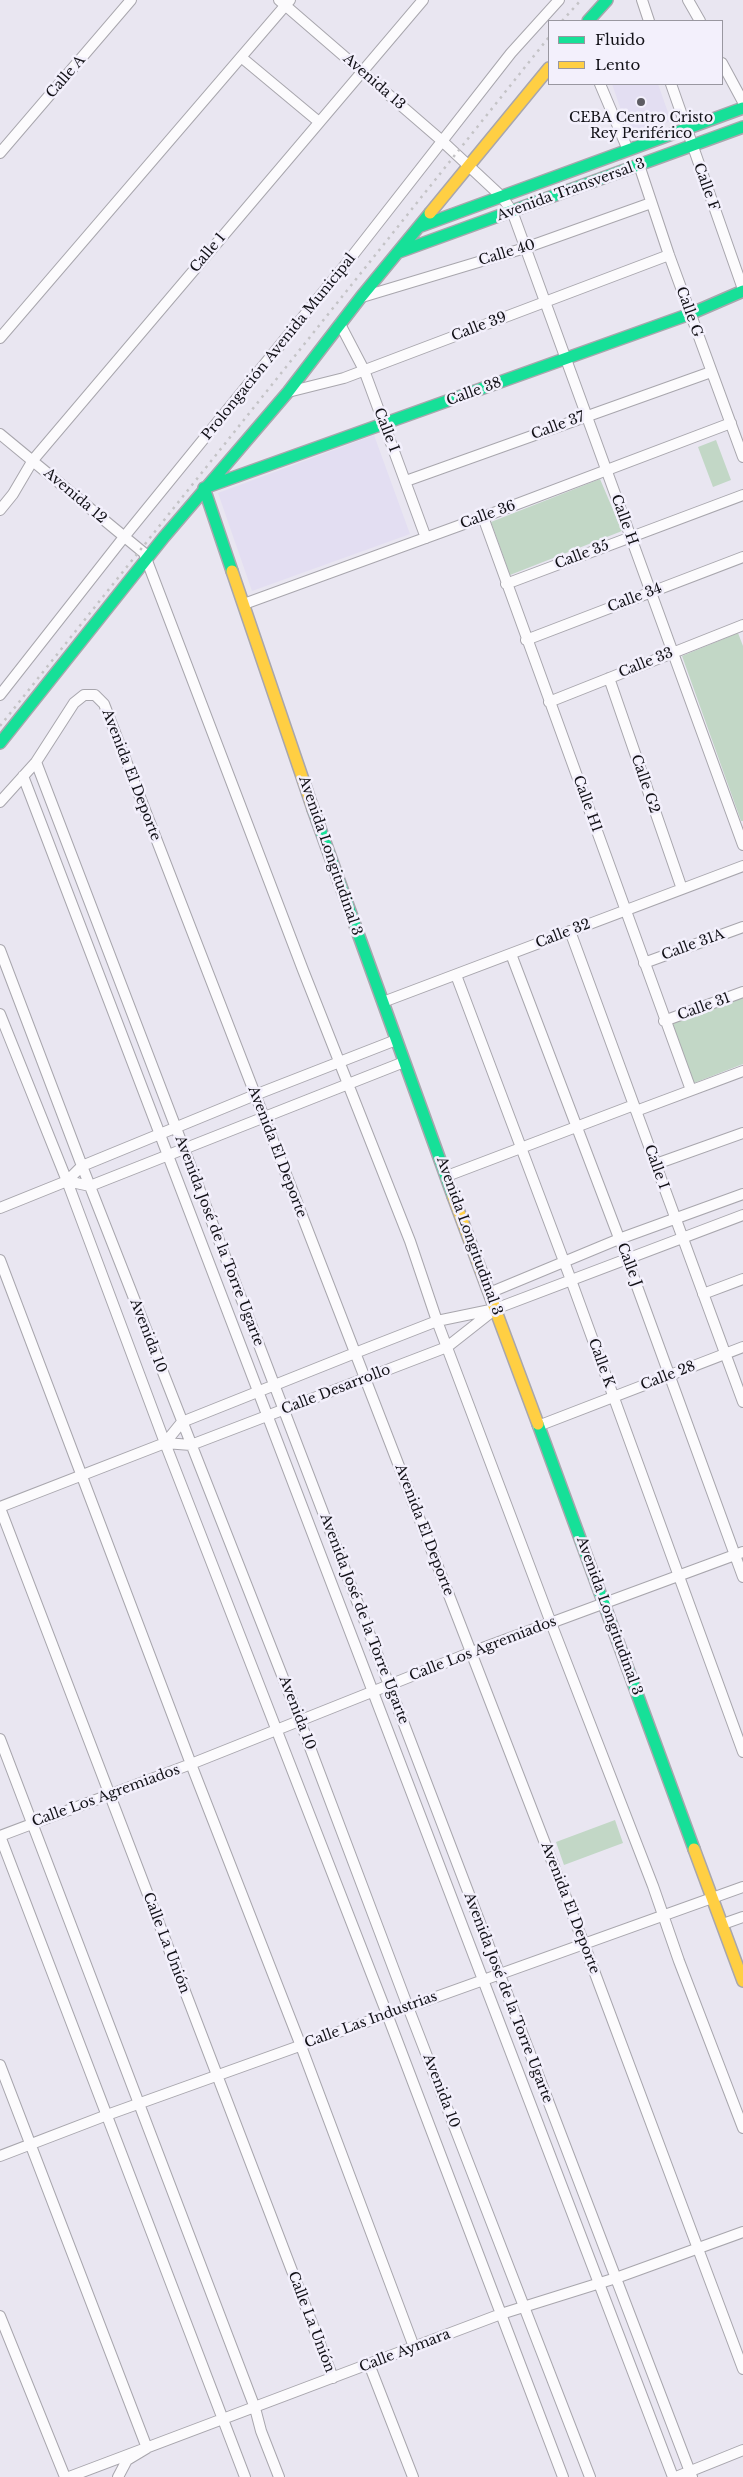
<!DOCTYPE html>
<html>
<head>
<meta charset="utf-8">
<style>
	body { margin:0 }
	#map { position:relative; width:743px; height:2477px; overflow:hidden; background:#e9e6f1; font-family:"Libre Baskerville",serif }
	canvas { display:block }
	.legend { position:absolute; left:548px; top:20px; width:175px; height:65px; box-sizing:border-box; background:#f3f0fc; border:1px solid #9997a0; margin:0; padding:6px 9px; list-style:none; font-size:15px; color:#121117 }
	.legend li { display:flex; align-items:center; gap:10px; height:25px }
	.legend b { width:25px; border:1px solid #9997a0 }
</style>
</head>
<body>
<div id="map">
<canvas width="743" height="2477"></canvas>
<ul class="legend">
<li><b style="height:6px;background:#16e098"></b>Fluido</li>
<li><b style="height:6px;background:#ffcf43"></b>Lento</li>
</ul>
</div>
<script>
const c = document.querySelector('canvas').getContext('2d');
c.lineJoin = 'round';
function fill(path, color) { c.fillStyle = color; c.fill(path, 'evenodd'); }
const toPath = rows => new Path2D(rows.map(r => 'M' + r).join(''));
function stroke(path, color, width, dash) { c.strokeStyle = color; c.lineWidth = width; c.lineCap = dash ? 'butt' : 'round'; c.setLineDash(dash || []); c.stroke(path); }
function write(font, color, halo, rows, align = 'center') {
  c.font = font + ' "Libre Baskerville",serif'; c.lineWidth = 5; c.setLineDash([]); c.textBaseline = 'middle'; c.strokeStyle = halo; c.fillStyle = color; for (const [text, x, y, turn = 0] of rows) {
    c.save(); c.translate(x, y); c.rotate((+turn || 0) * Math.PI / 180); c.textAlign = isNaN(turn) ? turn : align; if (halo) c.strokeText(text, 0, 0); c.fillText(text, 0, 0); c.restore();
  }
}
const built = toPath([
	[612,84,658,84,671,121,630,136],
	[374,435,410,534,252,591,218,493]
]);
const green = toPath([
	[716,440,731,480,713,487,698,447],
	[600,479,622,531,510,575,491,522],
	[738,633,743,646,743,821,741,821,682,656],
	[743,996,743,1064,694,1083,670,1023],
	[615,1820,623,1843,564,1865,556,1842]
]);
const street = toPath([
	[279,0,441,140,502,197,512,211,743,845],
	[642,0,649,21],
	[688,0,700,21],
	[241,57,319,122],
	[722,63,743,102],
	[600,84,628,150],
	[671,84,743,289],
	[0,153,131,0],
	[639,165,669,255,743,457],
	[362,297,525,248,651,203],
	[340,324,364,370,426,538],
	[0,338,290,0],
	[288,392,344,378,669,255],
	[0,434,144,553,303,970,410,1241,437,1321,551,1623,653,1886,679,1961,743,2128],
	[406,481,711,372],
	[0,510,13,494,33,460,423,0],
	[483,517,691,1090],
	[506,584,743,495],
	[244,604,483,517,731,423],
	[526,640,743,557],
	[609,678,682,889],
	[0,695,124,537,346,264,511,53,559,0],
	[549,702,743,625],
	[36,762,692,2477],
	[23,776,673,2477],
	[0,802,36,762,74,703,84,695,95,695,104,704,584,1944,743,2369],
	[570,931,743,1402],
	[0,950,82,1166,300,1721,408,2007,590,2477],
	[511,954,627,1259,743,1577],
	[644,963,743,927],
	[456,975,571,1280,743,1752],
	[383,1002,743,866],
	[0,1014,67,1181,165,1443,387,2014,563,2477],
	[664,1021,743,992],
	[636,1111,743,1071],
	[656,1164,743,1133],
	[447,1176,634,1105],
	[67,1181,90,1186,404,1062],
	[0,1208,67,1181,82,1166,255,1095,396,1040],
	[0,1260,191,1764,301,2046,414,2347],
	[489,1293,619,1239,743,1194],
	[703,1294,743,1279],
	[538,1426,743,1347],
	[165,1443,182,1422,355,1353,437,1321,495,1309,743,1215],
	[0,1507,165,1443,191,1445,447,1347,494,1310],
	[0,1508,333,2378],
	[0,1739,255,2408,261,2431,279,2477],
	[0,1836,191,1764,472,1652,743,1552],
	[0,1836,245,2477],
	[723,1924,743,1917],
	[0,2065,147,2448,127,2460,118,2477],
	[0,2156,107,2115,743,1887],
	[0,2316,65,2477],
	[369,2364,413,2477],
	[69,2477,501,2314,616,2278,743,2232],
	[676,2477,743,2450]
]);
const fast = toPath([
	[588,21,607,0],
	[421,226,743,108],
	[399,252,743,127],
	[232,571,204,488,690,314,743,291],
	[0,743,164,537,288,392,361,297,430,213],
	[313,809,453,1196],
	[538,1424,694,1849]
]);
const slow = toPath([
	[430,213,549,68],
	[232,571,313,809],
	[453,1196,538,1424],
	[694,1849,743,1981]
]);
const rail = toPath([
	[562,21,581,0],
	[0,726,549,37]
]);
const markers = [
	[641,102,5,"#5d5c63"]
];
const streetNames = [
	["Calle A",66,77,-49],
	["Avenida 13",374,82,41],
	["Calle F",706,187,70],
	["Avenida Transversal 3",571,190,-20],
	["Calle 1",208,253,-50],
	["Calle 40",507,253,-17],
	["Calle G",689,312,70],
	["Calle 39",479,327,-21],
	["Prolongación Avenida Municipal",279,347,-51],
	["Calle 38",474,392,-20],
	["Calle 37",558,426,-20],
	["Calle I",386,430,69],
	["Avenida 12",75,496,40],
	["Calle 36",488,515,-20],
	["Calle H",624,520,70],
	["Calle 35",582,555,-21],
	["Calle 34",635,598,-21],
	["Calle 33",646,663,-22],
	["Avenida El Deporte",131,775,69],
	["Calle G2",645,784,71],
	["Calle H1",587,804,70],
	["Avenida Longitudinal 3",330,856,71],
	["Calle 32",563,934,-21],
	["Calle 31A",693,945,-20],
	["Calle 31",704,1007,-20],
	["Avenida El Deporte",277,1152,69],
	["Calle I",656,1167,70],
	["Avenida Longitudinal 3",469,1236,70],
	["Avenida José de la Torre Ugarte",219,1241,69],
	["Calle J",629,1265,69],
	["Avenida 10",148,1336,69],
	["Calle K",601,1363,70],
	["Calle 28",668,1376,-21],
	["Calle Desarrollo",336,1390,-21],
	["Avenida El Deporte",424,1530,69],
	["Avenida Longitudinal 3",609,1616,70],
	["Avenida José de la Torre Ugarte",364,1619,69],
	["Calle Los Agremiados",483,1649,-21],
	["Avenida 10",297,1713,69],
	["Calle Los Agremiados",106,1796,-20],
	["Avenida El Deporte",570,1908,69],
	["Calle La Unión",166,1943,69],
	["Avenida José de la Torre Ugarte",508,1998,69],
	["Calle Las Industrias",371,2020,-20],
	["Avenida 10",441,2091,69],
	["Calle La Unión",311,2322,69],
	["Calle Aymara",405,2351,-21]
];
const poiNames = [
	["CEBA Centro Cristo",641,118],
	["Rey Periférico",641,134]
];
fill(built, '#e3def2');
fill(green, '#c2d7c6');
stroke(street, '#a8a6ad', 12);
stroke(fast, '#a8a6ad', 14);
stroke(slow, '#a8a6ad', 14);
stroke(street, '#fcfbfd', 10);
stroke(fast, '#16e098', 11);
stroke(slow, '#ffcf43', 11);
stroke(rail, '#c4c3c6', 2.5, [2.5, 5]);
for (const [x, y, r, color] of markers) { const dot = new Path2D(); dot.arc(x, y, r, 0, 2 * Math.PI); c.fillStyle = color; c.fill(dot); stroke(dot, '#f3f0fc', 2); }
write('14px', '#121117', '#f3f0fc', streetNames);
write('14px', '#121117', '#f3f0fc', poiNames);
</script>
</body>
</html>
